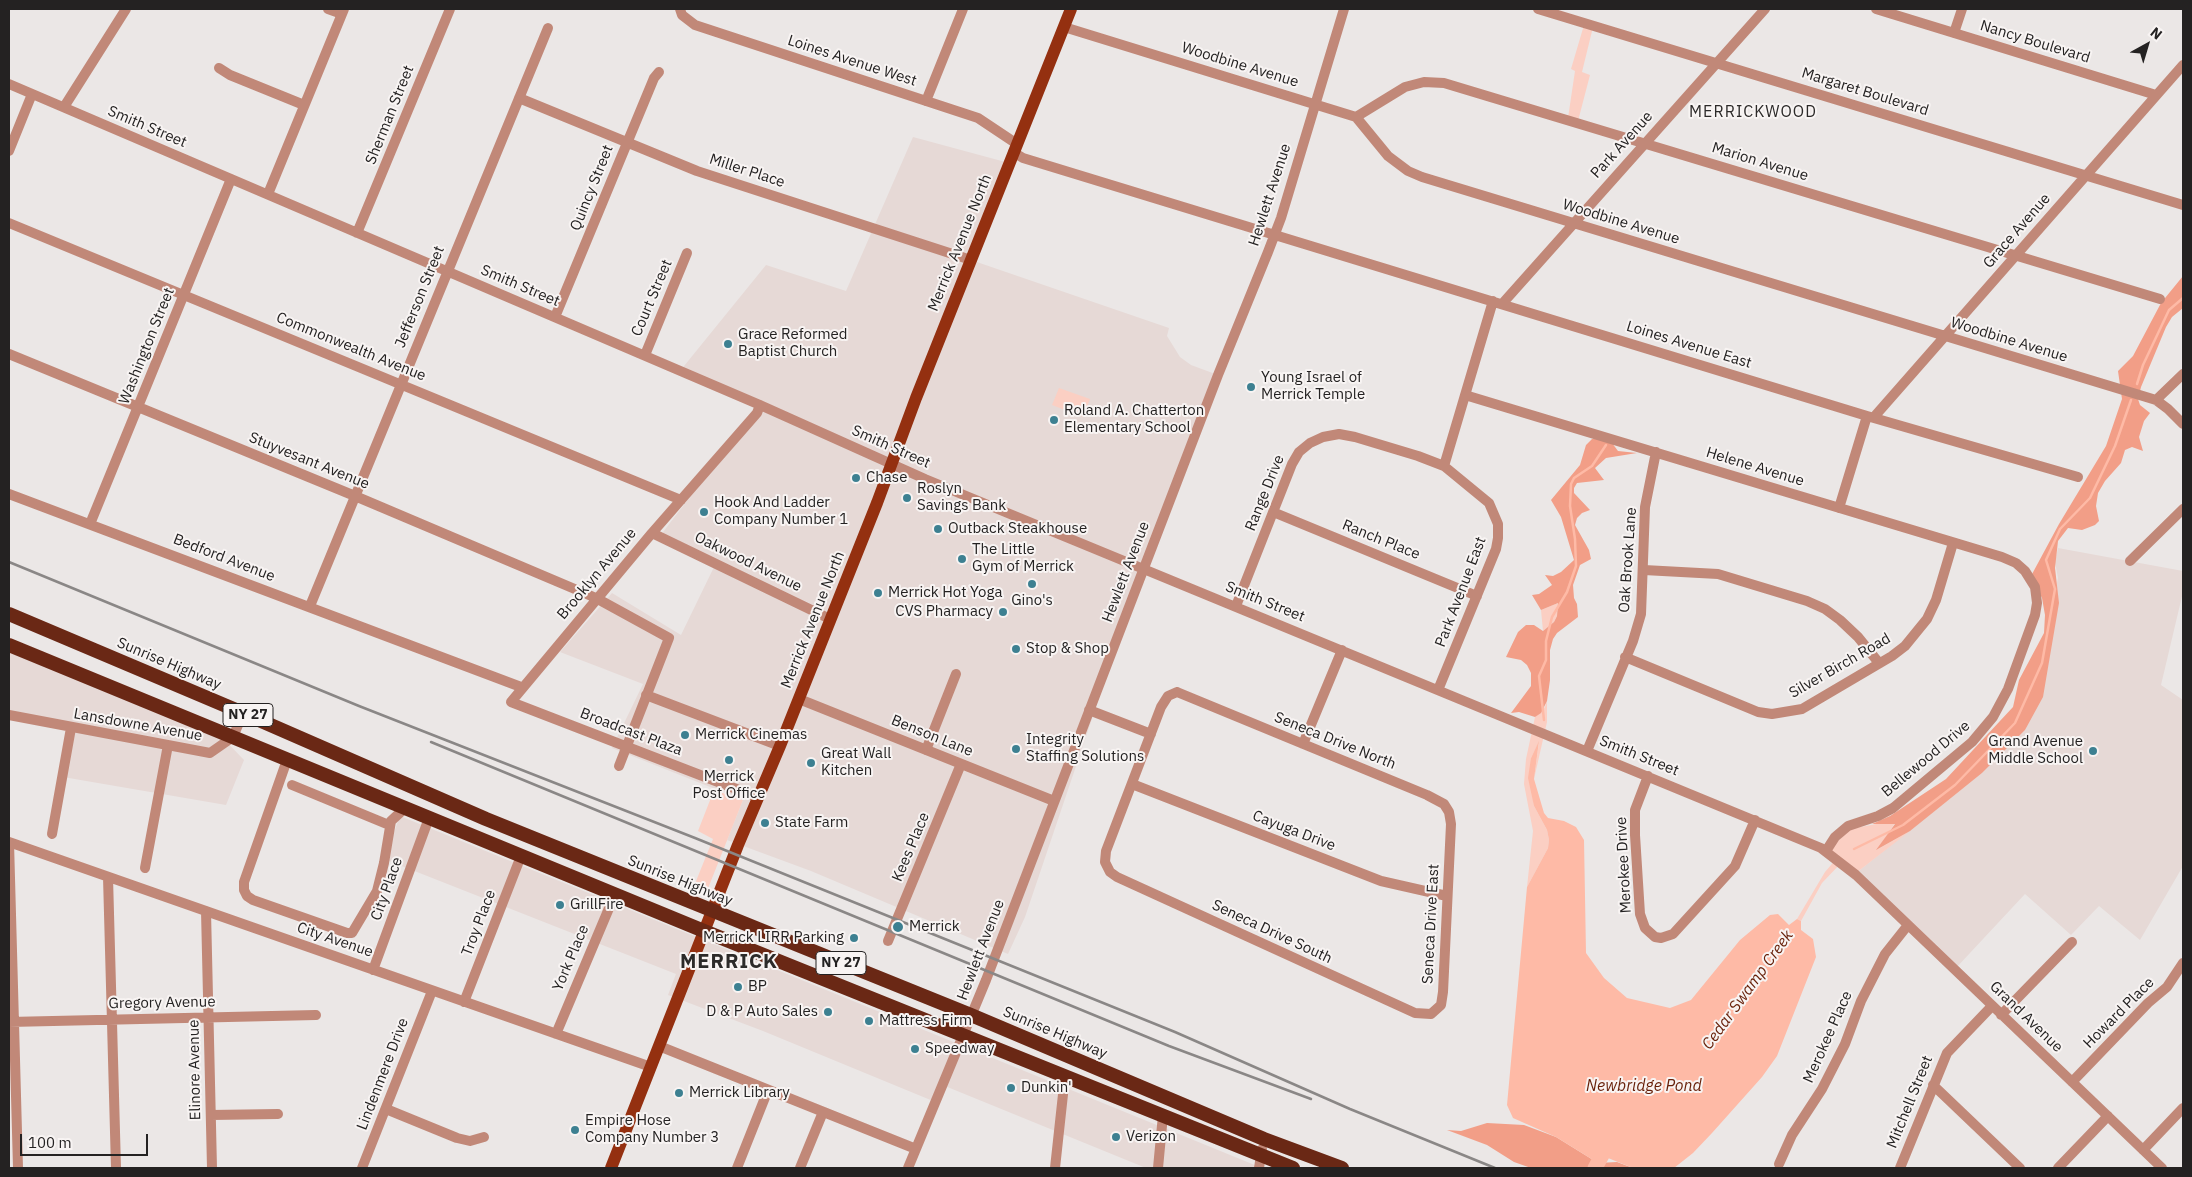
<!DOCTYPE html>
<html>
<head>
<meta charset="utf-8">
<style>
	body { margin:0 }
	#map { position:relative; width:2192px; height:1177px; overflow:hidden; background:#ebe7e6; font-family:"IBM Plex Sans",sans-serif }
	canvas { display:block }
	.frame { position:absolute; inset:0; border:10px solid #242222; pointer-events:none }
	.north { position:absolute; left:2122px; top:20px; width:50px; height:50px; -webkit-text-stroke:4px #f8f4f3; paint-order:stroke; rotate:39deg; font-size:14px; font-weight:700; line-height:20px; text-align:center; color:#242222 }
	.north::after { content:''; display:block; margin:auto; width:18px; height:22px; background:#242222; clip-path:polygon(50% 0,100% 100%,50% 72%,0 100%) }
	.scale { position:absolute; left:20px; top:1134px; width:128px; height:22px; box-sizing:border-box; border:2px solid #242222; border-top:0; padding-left:6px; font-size:15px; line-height:18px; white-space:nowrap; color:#242222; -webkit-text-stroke:4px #f8f4f3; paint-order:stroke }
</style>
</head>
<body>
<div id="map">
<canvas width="2192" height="1177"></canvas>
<div class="frame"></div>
<div class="north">N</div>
<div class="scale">100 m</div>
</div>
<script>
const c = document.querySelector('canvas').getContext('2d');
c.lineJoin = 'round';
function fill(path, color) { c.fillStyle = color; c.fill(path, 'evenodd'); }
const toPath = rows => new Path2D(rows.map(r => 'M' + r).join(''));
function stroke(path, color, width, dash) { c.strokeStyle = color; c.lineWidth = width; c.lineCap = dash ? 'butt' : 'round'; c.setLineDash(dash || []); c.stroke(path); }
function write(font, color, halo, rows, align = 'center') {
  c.font = font + ' "IBM Plex Sans",sans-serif'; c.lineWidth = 4; c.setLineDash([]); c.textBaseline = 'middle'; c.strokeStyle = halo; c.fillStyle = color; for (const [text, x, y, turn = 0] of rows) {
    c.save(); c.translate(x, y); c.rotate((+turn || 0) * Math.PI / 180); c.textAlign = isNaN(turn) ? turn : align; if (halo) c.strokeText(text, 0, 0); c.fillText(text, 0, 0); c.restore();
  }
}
const built = toPath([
	[913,137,1009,163,971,260,1169,328,1167,336,1180,357,1191,365,1218,375,1143,568,1025,917,1008,954,811,871,727,840,743,800,612,748,643,684,560,652,612,593,681,635,714,567,657,540,760,405,680,371,766,265,846,291],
	[2058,548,2183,571,2183,592,2161,685,2183,700,2183,866,2140,940,2099,906,2071,935,2025,894,1956,968,1856,873,1982,773,2025,730,2058,578,2055,562],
	[9,647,219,734,244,760,226,805,63,777,72,729,9,717],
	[400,816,1262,1168,1146,1168,940,1084,933,1101,763,1031,668,995,676,974,384,859]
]);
const green = toPath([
	[1584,25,1593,27,1582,72,1590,75,1578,121,1568,118,1575,71,1571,69],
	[1059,388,1090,399,1083,417,1052,405],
	[1558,603,1557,616,1554,622,1543,631,1541,610],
	[1547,701,1547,722,1534,779,1539,742,1531,758,1534,806,1547,830,1549,840,1548,848,1527,887,1533,831,1524,784,1526,759,1535,717,1545,707],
	[714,790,743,800,705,896,692,891,713,839,698,831],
	[1887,822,1895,823,1878,849,1910,831,1856,873,1842,862,1822,883,1801,921,1797,919,1825,872,1837,858,1828,851,1850,829]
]);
const forest = toPath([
	[2183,276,2183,308,2172,317,2166,327,2141,387,2138,399,2140,405,2150,413,2144,421,2139,437,2143,451,2132,447,2125,450,2121,463,2105,481,2098,493,2096,506,2099,521,2095,525,2082,530,2068,528,2058,541,2055,568,2059,603,2043,697,2025,730,1982,773,1910,831,1876,850,1895,824,1872,824,1890,816,1946,779,2013,707,2019,680,2044,633,2045,615,2042,598,2031,576,2059,524,2106,446,2122,399,2118,371,2133,356,2161,303],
	[1592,439,1597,439,1612,443,1618,451,1637,453,1606,458,1595,468,1604,480,1577,483,1574,488,1574,493,1590,510,1582,513,1577,518,1575,525,1589,550,1591,559,1580,565,1573,585,1574,598,1577,604,1578,617,1557,633,1553,639,1550,650,1550,680,1547,701,1541,713,1535,717,1519,712,1511,713,1531,686,1531,673,1527,665,1521,660,1506,657,1518,632,1526,625,1534,625,1543,631,1554,622,1557,616,1558,603,1541,610,1532,595,1539,594,1552,585,1545,575,1553,576,1561,572,1574,560,1561,517,1551,500,1580,465,1586,445],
	[1487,1123,1524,1125,1556,1137,1598,1163,1617,1162,1633,1168,1531,1168,1514,1162,1487,1145,1447,1130,1461,1131]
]);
const water = toPath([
	[1539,741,1534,779,1544,813,1548,818,1564,821,1576,827,1584,840,1586,953,1604,978,1627,998,1670,1008,1691,1000,1740,940,1770,915,1778,914,1789,925,1797,919,1801,921,1801,930,1813,939,1816,957,1777,1056,1762,1077,1712,1133,1693,1153,1674,1168,1633,1168,1603,1156,1598,1163,1556,1137,1513,1118,1507,1105,1527,887,1548,848,1549,840,1547,830,1534,806,1528,778,1531,758]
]);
const stream = toPath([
	[2137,384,2143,365,2169,310,2183,298],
	[1544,720,1539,676,1546,660,1546,641,1552,617,1567,592,1576,566,1575,539,1570,506,1571,484,1574,478,1592,466,1606,445],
	[1854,849,1903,825,1955,785,2015,723,2042,663,2055,589,2046,560,2060,529,2090,498,2115,446,2131,400]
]);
const river = toPath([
	[1595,1168,1606,1148]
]);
const minor = toPath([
	[328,9,342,14],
	[680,9,682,15,695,25,978,118,1017,144],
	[1538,9,2183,205],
	[1876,9,2156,95],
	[1064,27,1356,117,1388,156,1408,171,1422,177,2156,400,2168,409,2183,424],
	[1954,33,1962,9],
	[219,68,230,75,304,105],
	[9,84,760,405,925,479,1821,848,1856,875,2162,1168],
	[519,98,697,171,971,260],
	[926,101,963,9],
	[64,107,126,9],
	[1356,117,1405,87,1424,82,1444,83,2160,299],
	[9,151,32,94],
	[1013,152,1023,158,1867,416,2078,477],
	[268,194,344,9],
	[9,223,681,500],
	[357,233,450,9],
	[1502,304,1765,9],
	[555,317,654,78,659,72],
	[9,354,355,496,596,598,669,638,619,766],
	[645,355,687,253],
	[1465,395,2002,557,2016,563,2025,571,2035,587,2037,603,2035,615,2008,689,1993,717,1972,742,1893,808,1878,816,1848,826,1835,837,1826,851],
	[2156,400,2183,374],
	[1874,417,2183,65],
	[1444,466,1493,301],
	[9,494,521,687],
	[1839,508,1867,416],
	[1273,512,1477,596],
	[90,524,231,179],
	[652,533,830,619],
	[2130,561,2183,509],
	[1644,570,1718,574,1807,601,1825,609,1840,620,1858,637,1879,663],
	[310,606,548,28],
	[1236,606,1292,464,1299,452,1310,443,1323,437,1339,434,1355,437,1418,456,1444,466,1489,503,1498,524,1498,538,1496,549,1438,690],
	[1625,657,1758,712,1772,714,1802,709,1892,656,1905,646,1927,619,1936,600,1953,543],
	[1177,692,1427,795,1444,804,1449,812,1451,824,1443,992,1441,1005,1431,1014,1415,1013,1117,877,1110,872,1105,862,1106,851,1161,707,1168,696,1177,692],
	[646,695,780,746],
	[799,699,1054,801],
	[1089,710,1151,734],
	[9,715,210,753,233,737,243,713],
	[1303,744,1342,650],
	[926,750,956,674],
	[1587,751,1633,641,1641,614,1645,507,1656,452],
	[287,760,244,882,244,890,247,896,253,900,347,933,352,933,377,891,384,863,391,821,405,808],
	[1648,776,1635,810,1635,835,1640,914,1645,928,1655,937,1661,938,1673,934,1735,866,1755,820],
	[1132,784,1381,881,1447,896],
	[292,785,389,825],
	[757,797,511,702,652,533,757,413,760,405],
	[52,834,71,728],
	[9,842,651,1067],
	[9,842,18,1168],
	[145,868,168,745],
	[108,877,116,1168],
	[206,911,212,1168],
	[888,941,961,764],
	[373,970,429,818],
	[464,1002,521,856],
	[2001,1015,2072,942],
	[9,1022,316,1015],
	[556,1034,615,894],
	[659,1046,916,1149],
	[2072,1082,2148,1003,2167,987,2183,963],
	[1933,1085,2020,1168],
	[386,1109,457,1138,470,1141,484,1137],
	[211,1115,278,1114],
	[2143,1150,2183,1108],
	[1779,1164,1792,1135,1822,1089,1845,1044,1861,1001,1885,954,1908,925],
	[362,1168,432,991],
	[737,1168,768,1090],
	[800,1168,823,1112],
	[908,1168,986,980,1218,375,1268,252,1281,218,1344,9],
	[1055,1168,1065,1076],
	[1158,1168,1163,1115],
	[1259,1168,1262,1149],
	[1900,1168,1947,1053,1992,1006],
	[2058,1168,2108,1116]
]);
const major = toPath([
	[611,1168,738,845,780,746,877,503,916,398,1071,9]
]);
const highway = toPath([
	[9,614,243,713,486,819,971,1015,1264,1139,1342,1168],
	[9,645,704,931,1293,1168]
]);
const rail = toPath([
	[9,562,359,706,695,838,1175,1032,1350,1109,1495,1168],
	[431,742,1169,1046,1311,1099]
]);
const markers = [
	[728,344,5,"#3d8091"],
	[1251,387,5,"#3d8091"],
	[1054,420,5,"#3d8091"],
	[856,478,5,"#3d8091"],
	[907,498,5,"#3d8091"],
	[704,512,5,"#3d8091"],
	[938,529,5,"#3d8091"],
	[962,559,5,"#3d8091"],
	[1032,584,5,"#3d8091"],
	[878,593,5,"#3d8091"],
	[1003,612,5,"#3d8091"],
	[1016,649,5,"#3d8091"],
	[685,735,5,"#3d8091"],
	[1016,749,5,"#3d8091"],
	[2093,751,5,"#3d8091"],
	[729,760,5,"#3d8091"],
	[811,763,5,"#3d8091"],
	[765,823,5,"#3d8091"],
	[560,905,5,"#3d8091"],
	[898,927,6,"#3d8091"],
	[854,938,5,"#3d8091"],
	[738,987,5,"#3d8091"],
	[828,1012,5,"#3d8091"],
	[869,1021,5,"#3d8091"],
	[915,1049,5,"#3d8091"],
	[1011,1088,5,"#3d8091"],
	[679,1093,5,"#3d8091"],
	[575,1130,5,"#3d8091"],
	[1116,1137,5,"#3d8091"]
];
const shields = [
	[248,715,50],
	[841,963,50]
];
const shieldNames = [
	["NY 27",248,715],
	["NY 27",841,963]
];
const streetNames = [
	["Nancy Boulevard",2035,42,17],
	["Loines Avenue West",852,61,18],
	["Woodbine Avenue",1240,65,17],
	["Margaret Boulevard",1865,92,17],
	["Sherman Street",390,115,-68],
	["Smith Street",147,127,23],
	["Park Avenue",1622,145,-48],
	["Marion Avenue",1760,162,17],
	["Miller Place",747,171,18],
	["Quincy Street",592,188,-68],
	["Hewlett Avenue",1270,195,-72],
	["Woodbine Avenue",1621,222,17],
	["Grace Avenue",2017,231,-49],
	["Merrick Avenue North",960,243,-68],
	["Smith Street",520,286,23],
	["Jefferson Street",420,297,-68],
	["Court Street",652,298,-67],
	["Woodbine Avenue",2009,340,17],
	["Loines Avenue East",1689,345,17],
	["Washington Street",147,346,-68],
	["Commonwealth Avenue",351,347,22],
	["Smith Street",891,447,24],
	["Stuyvesant Avenue",309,461,22],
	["Helene Avenue",1755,467,17],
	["Range Drive",1265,493,-68],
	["Ranch Place",1381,540,22],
	["Bedford Avenue",224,558,21],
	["Oak Brook Lane",1628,560,-86],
	["Oakwood Avenue",748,562,26],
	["Hewlett Avenue",1126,572,-69],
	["Brooklyn Avenue",597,574,-50],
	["Park Avenue East",1461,592,-69],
	["Smith Street",1265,602,22],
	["Merrick Avenue North",813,620,-68],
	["Sunrise Highway",169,664,23],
	["Silver Birch Road",1840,666,-30],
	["Lansdowne Avenue",138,725,10],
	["Broadcast Plaza",631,732,21],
	["Benson Lane",932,736,22],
	["Seneca Drive North",1335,741,22],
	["Smith Street",1639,756,22],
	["Bellewood Drive",1926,759,-40],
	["Cayuga Drive",1294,831,21],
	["Kees Place",911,847,-67],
	["Merokee Drive",1624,865,-93],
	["Sunrise Highway",680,881,22],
	["City Place",387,889,-70],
	["Troy Place",479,923,-69],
	["Seneca Drive East",1431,924,-87],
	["Seneca Drive South",1272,932,25],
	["City Avenue",335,940,19],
	["Hewlett Avenue",981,950,-69],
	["York Place",571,958,-67],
	["Gregory Avenue",162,1003,-1],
	["Howard Place",2119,1013,-45],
	["Grand Avenue",2026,1017,44],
	["Sunrise Highway",1055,1033,23],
	["Merokee Place",1828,1037,-66],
	["Elinore Avenue",195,1070,-91],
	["Lindenmere Drive",383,1074,-69],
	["Mitchell Street",1910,1102,-68]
];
const poiNames = [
	["Grace Reformed",738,335],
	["Baptist Church",738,352],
	["Young Israel of",1261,378],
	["Merrick Temple",1261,395],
	["Roland A. Chatterton",1064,411],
	["Elementary School",1064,428],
	["Chase",866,478],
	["Roslyn",917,489],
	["Savings Bank",917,506],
	["Hook And Ladder",714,503],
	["Company Number 1",714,520],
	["Outback Steakhouse",948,529],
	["The Little",972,550],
	["Gym of Merrick",972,567],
	["Merrick Hot Yoga",888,593],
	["Gino's",1032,601,"center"],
	["CVS Pharmacy",993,612,"right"],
	["Stop & Shop",1026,649],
	["Merrick Cinemas",695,735],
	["Integrity",1026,740],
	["Staffing Solutions",1026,757],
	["Grand Avenue",2083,742,"right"],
	["Middle School",2083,759,"right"],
	["Great Wall",821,754],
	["Kitchen",821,771],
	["Merrick",729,777,"center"],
	["Post Office",729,794,"center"],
	["State Farm",775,823],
	["GrillFire",570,905],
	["Merrick",909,927],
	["Merrick LIRR Parking",844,938,"right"],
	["BP",748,987],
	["D & P Auto Sales",818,1012,"right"],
	["Mattress Firm",879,1021],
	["Speedway",925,1049],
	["Dunkin'",1021,1088],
	["Merrick Library",689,1093],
	["Empire Hose",585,1121],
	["Company Number 3",585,1138],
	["Verizon",1126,1137]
];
const neighbourhoodNames = [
	["MERRICKWOOD",1753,112]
];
const waterNames = [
	["Cedar Swamp Creek",1748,990,-54],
	["Newbridge Pond",1644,1086]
];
const districtNames = [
	["MERRICK",729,962]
];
fill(built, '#e6d9d6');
fill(green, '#fbcfc3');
fill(forest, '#f29e87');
fill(water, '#febaa6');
stroke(stream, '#febaa6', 2.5);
stroke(river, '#febaa6', 15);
stroke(minor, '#c18878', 10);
stroke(major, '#943010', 12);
stroke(highway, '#6a2815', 14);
stroke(rail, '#8a8786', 2.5);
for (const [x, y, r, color] of markers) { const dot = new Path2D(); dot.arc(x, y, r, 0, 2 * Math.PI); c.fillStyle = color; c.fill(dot); stroke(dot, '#f8f4f3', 2); }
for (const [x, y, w] of shields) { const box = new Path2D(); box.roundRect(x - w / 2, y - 11.5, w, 23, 4); c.fillStyle = '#f8f4f3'; c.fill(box); stroke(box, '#242222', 1); }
write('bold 14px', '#242222', null, shieldNames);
write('15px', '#242222', '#f8f4f3', streetNames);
write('15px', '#242222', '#f8f4f3', poiNames, 'left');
c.letterSpacing = '1px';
write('16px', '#2c2a29', '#f8f4f3', neighbourhoodNames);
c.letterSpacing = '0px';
write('italic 16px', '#671f08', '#f8f4f3', waterNames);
c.letterSpacing = '1px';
write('bold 20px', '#2c2a29', '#f8f4f3', districtNames);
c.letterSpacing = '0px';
</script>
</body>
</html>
